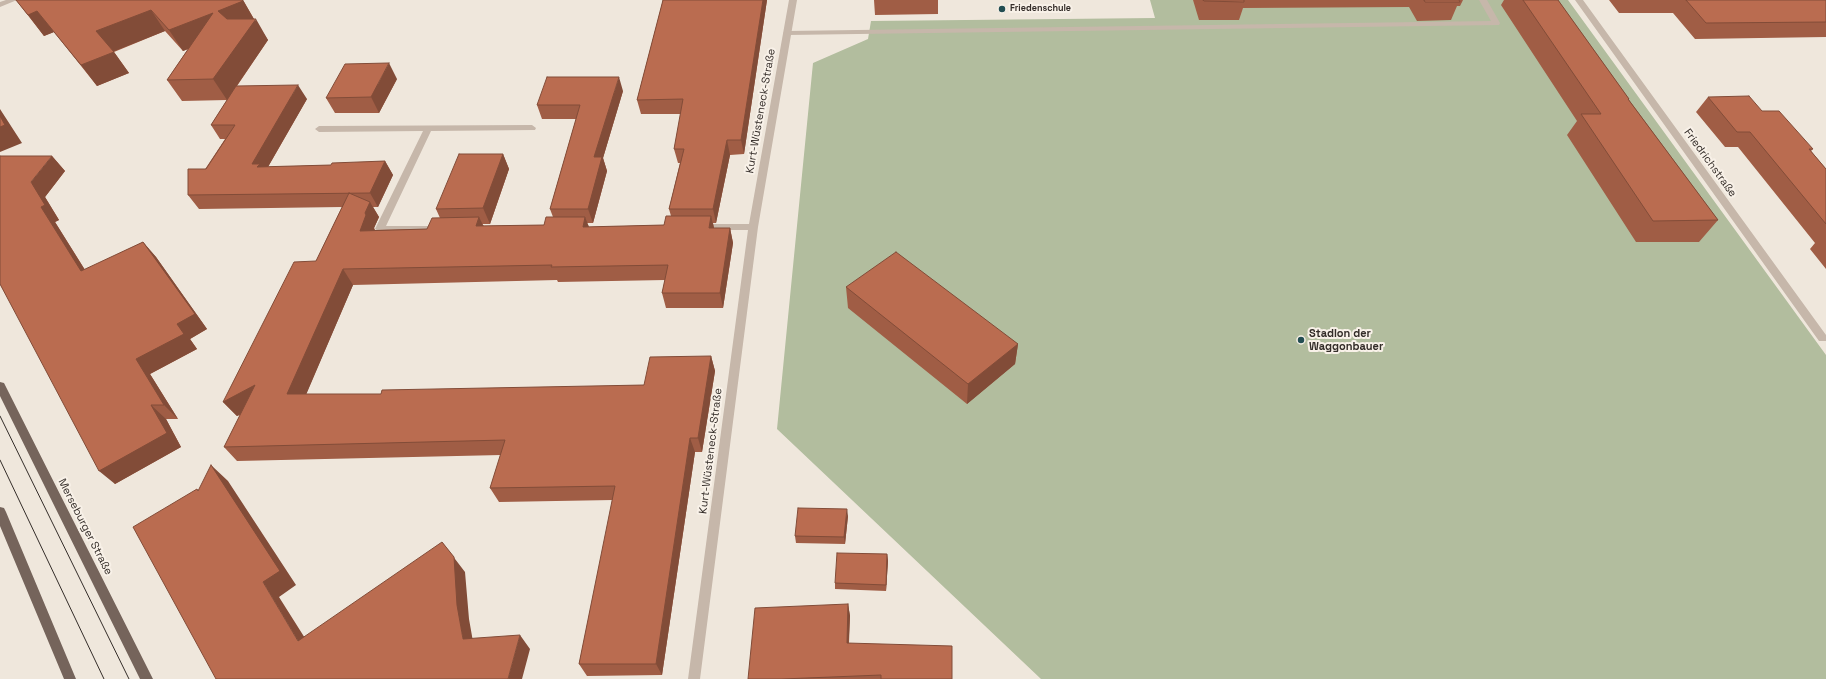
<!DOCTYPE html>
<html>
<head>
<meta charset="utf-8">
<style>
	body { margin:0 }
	canvas { display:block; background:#efe7dc }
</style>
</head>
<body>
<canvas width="1826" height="679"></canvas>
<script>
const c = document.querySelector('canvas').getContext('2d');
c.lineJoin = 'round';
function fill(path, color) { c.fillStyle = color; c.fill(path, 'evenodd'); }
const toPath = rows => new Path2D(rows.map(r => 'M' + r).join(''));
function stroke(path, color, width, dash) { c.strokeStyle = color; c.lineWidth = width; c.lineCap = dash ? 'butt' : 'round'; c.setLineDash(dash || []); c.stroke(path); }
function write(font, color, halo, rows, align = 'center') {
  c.font = font + ' "Space Grotesk",sans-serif'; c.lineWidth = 4; c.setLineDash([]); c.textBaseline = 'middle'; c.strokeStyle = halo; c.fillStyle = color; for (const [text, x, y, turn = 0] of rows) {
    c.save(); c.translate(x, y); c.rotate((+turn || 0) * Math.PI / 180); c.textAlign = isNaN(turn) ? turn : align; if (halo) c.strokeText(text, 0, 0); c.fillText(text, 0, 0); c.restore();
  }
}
const green = toPath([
	[1150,0,1568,0,1826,355,1826,679,1041,679,777,429,813,63,868,39,871,21,1155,18]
]);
const service = toPath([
	[1479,0,1487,0,1500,23,1499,25,787,35,783,33,787,31,1491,21,1479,0],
	[1575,0,1583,0,1826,335,1826,341,1819,341,1575,0]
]);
const minor = toPath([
	[6,0,17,0,0,7,0,2,6,0],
	[789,0,797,0,758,227,700,679,688,679,748,230,701,230,696,227,701,224,749,224,789,0],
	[532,125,536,128,535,130,431,131,386,226,441,226,446,229,441,232,380,232,375,229,423,131,319,132,315,129,319,126,532,125]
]);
const primary = toPath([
	[0,382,4,383,153,679,140,679,0,396,0,382],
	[0,507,4,508,6,512,76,679,64,679,0,526,0,507]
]);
const tram = toPath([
	[0,416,129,679],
	[0,460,104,679]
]);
const wall = toPath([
	[16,0,243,0,254,19,268,40,237,86,307,99,268,167,331,165,385,161,393,175,378,207,373,207,379,217,374,228,375,230,427,229,440,218,436,209,503,154,509,169,490,224,482,224,484,226,544,225,553,217,550,209,576,119,542,119,537,105,623,91,603,158,607,171,593,223,587,223,589,227,664,225,671,216,669,209,680,163,678,163,674,149,681,114,641,114,637,100,663,0,767,0,744,154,730,155,716,223,713,223,714,228,730,228,733,243,723,308,666,308,662,293,665,280,558,282,557,280,353,285,306,394,381,394,644,385,711,356,715,371,702,452,695,452,662,675,587,676,579,664,613,500,499,502,490,488,501,455,237,461,224,447,240,415,237,416,223,402,316,261,342,207,199,209,188,195,225,139,220,139,211,125,227,100,182,101,167,80,188,49,183,51,165,31,114,52,129,73,97,86,54,32,44,36],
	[874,0,938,0,938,14,875,15],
	[1193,0,1463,0,1460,6,1457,6,1451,20,1417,21,1409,7,1243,8,1239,20,1199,20],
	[1504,0,1558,0,1629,99,1629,100,1718,220,1699,242,1636,242,1567,135,1577,121,1501,5],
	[1609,0,1826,0,1826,37,1695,39,1673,13,1619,13],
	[397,79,379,113,335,113,326,98],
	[1708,97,1762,111,1813,149,1811,151,1826,169,1826,269,1810,249,1815,243,1738,147,1725,147,1696,112],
	[52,156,65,171,45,197,59,220,55,222,85,270,143,242,156,257,207,329,190,339,197,349,150,374,178,419,166,419,181,447,115,484,0,284],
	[846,287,1018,344,1015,364,967,404,848,308],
	[848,516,845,544,796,543,795,536],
	[887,554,888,561,886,591,835,589,835,583],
	[848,604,850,616,849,643,952,679,748,679]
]);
const shadedWall = toPath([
	[243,0,255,21,256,19,268,40,227,100,213,79,231,32,218,11],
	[763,0,767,0,744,154,741,140],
	[151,10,165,31,112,52,96,31],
	[37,11,54,32,44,36,28,15],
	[213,13,226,34,183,51,169,30],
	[114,52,129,73,97,86,81,65],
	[389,63,397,79,379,113,371,97],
	[619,77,623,91,603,158,607,171,593,223,588,209,594,157],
	[298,85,307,99,265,172,252,164],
	[0,109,22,143,0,152],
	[727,140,730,155,716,223,713,209],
	[503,154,509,169,490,224,483,208],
	[52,156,65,171,45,197,59,220,55,222,95,286,81,271,41,207,31,182],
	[385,161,393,175,378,207,370,193],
	[370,202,379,217,374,228,375,231,360,231,365,213],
	[711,216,715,232,709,228],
	[479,217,487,233,476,226],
	[585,217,591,232,583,227],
	[730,228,733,243,723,308,720,293],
	[143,242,156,257,207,329,190,339,197,349,150,374,178,419,164,405,136,359,177,324],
	[343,269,353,285,300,409,287,394],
	[1018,344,1015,364,967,404,968,384],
	[711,356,715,371,702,452,698,438],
	[255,385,267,399,237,416,223,402],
	[151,405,166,419,181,447,115,484,99,471],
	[690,438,695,452,662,675,656,664],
	[211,465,228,481,296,585,279,597,315,654,298,641,263,582],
	[847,509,848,516,845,544,844,537],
	[442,542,465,572,469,619,475,653,463,639],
	[887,554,888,561,886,591,886,585],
	[848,604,850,616,848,654,847,643],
	[520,635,530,649,522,679,508,679]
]);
const building = toPath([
	[16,0,242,0,243,1,218,11,227,19,256,19,213,79,167,80,213,13,169,30,151,10,96,31,114,52,81,65,37,11,28,15,16,0],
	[663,0,763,0,741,140,727,140,713,209,669,209,684,149,674,149,683,99,637,100,663,0],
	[1203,0,1244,0,1244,2,1204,1,1203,0],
	[1424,0,1459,0,1460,2,1425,2,1424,0],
	[1523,0,1558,0,1629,99,1628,99,1718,220,1653,221,1581,114,1601,114,1523,0],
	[1686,0,1826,0,1826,22,1706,23,1686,0],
	[389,63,371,97,326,98,345,64,389,63],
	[547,77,619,77,594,157,602,157,588,209,550,209,580,105,537,105,547,77],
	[298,85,252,164,260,164,257,167,331,165,332,163,385,161,370,193,188,195,188,169,206,169,235,125,211,125,236,86,298,85],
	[1749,96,1762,111,1779,111,1813,149,1809,149,1826,169,1826,224,1750,132,1737,132,1708,97,1749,96],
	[0,116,5,125,0,127,0,116],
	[459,154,503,154,483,208,436,209,459,154],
	[0,156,52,156,31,182,45,205,41,207,81,271,143,242,195,314,177,324,184,334,136,359,164,405,151,405,167,433,99,471,0,284,0,156],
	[349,193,370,202,365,213,366,215,360,231,427,229,432,218,479,217,476,226,544,225,546,217,585,217,583,227,664,225,666,216,711,216,709,228,730,228,720,293,662,293,668,265,551,267,552,265,343,269,287,394,381,394,382,390,644,385,650,357,711,356,698,438,690,438,656,664,579,664,615,486,490,488,505,440,224,447,255,385,223,402,294,262,316,261,349,193],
	[896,252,1018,344,968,384,846,287,896,252],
	[211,465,280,571,263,582,298,641,442,542,454,557,457,605,463,639,520,635,508,679,216,679,133,527,197,489,198,491,211,465],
	[798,508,847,509,844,537,795,536,798,508],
	[837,553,887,554,886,585,835,583,837,553],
	[848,604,847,643,952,646,952,679,881,679,881,675,782,679,748,679,755,608,848,604]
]);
const markers = [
	[1002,9,4,"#224d52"],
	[1301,340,4,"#224d52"]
];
const farPoinames = [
	["Friedenschule",1010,9]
];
const streetNames = [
	["Kurt-Wüsteneck-Straße",761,111,-80],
	["Friedrichstraße",1710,163,54],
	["Kurt-Wüsteneck-Straße",711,451,-83],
	["Merseburger Straße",85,527,63]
];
const poiNames = [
	["Stadion der",1309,334],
	["Waggonbauer",1309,347]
];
fill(green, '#b2bd9e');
fill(service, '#c6b7aa');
fill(minor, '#c6b7aa');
fill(primary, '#75645b');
stroke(tram, '#342d29', 1);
fill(wall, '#a05d45');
fill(shadedWall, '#824c38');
fill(building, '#ba6c50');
stroke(building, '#824c38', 1);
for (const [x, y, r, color] of markers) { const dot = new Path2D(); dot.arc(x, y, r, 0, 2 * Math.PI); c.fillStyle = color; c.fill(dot); stroke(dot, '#f8f1e8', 1.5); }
write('bold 9px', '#342d29', '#f8f1e8', farPoinames, 'left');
write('11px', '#342d29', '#f8f1e8', streetNames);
write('bold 11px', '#342d29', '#f8f1e8', poiNames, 'left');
</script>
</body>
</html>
